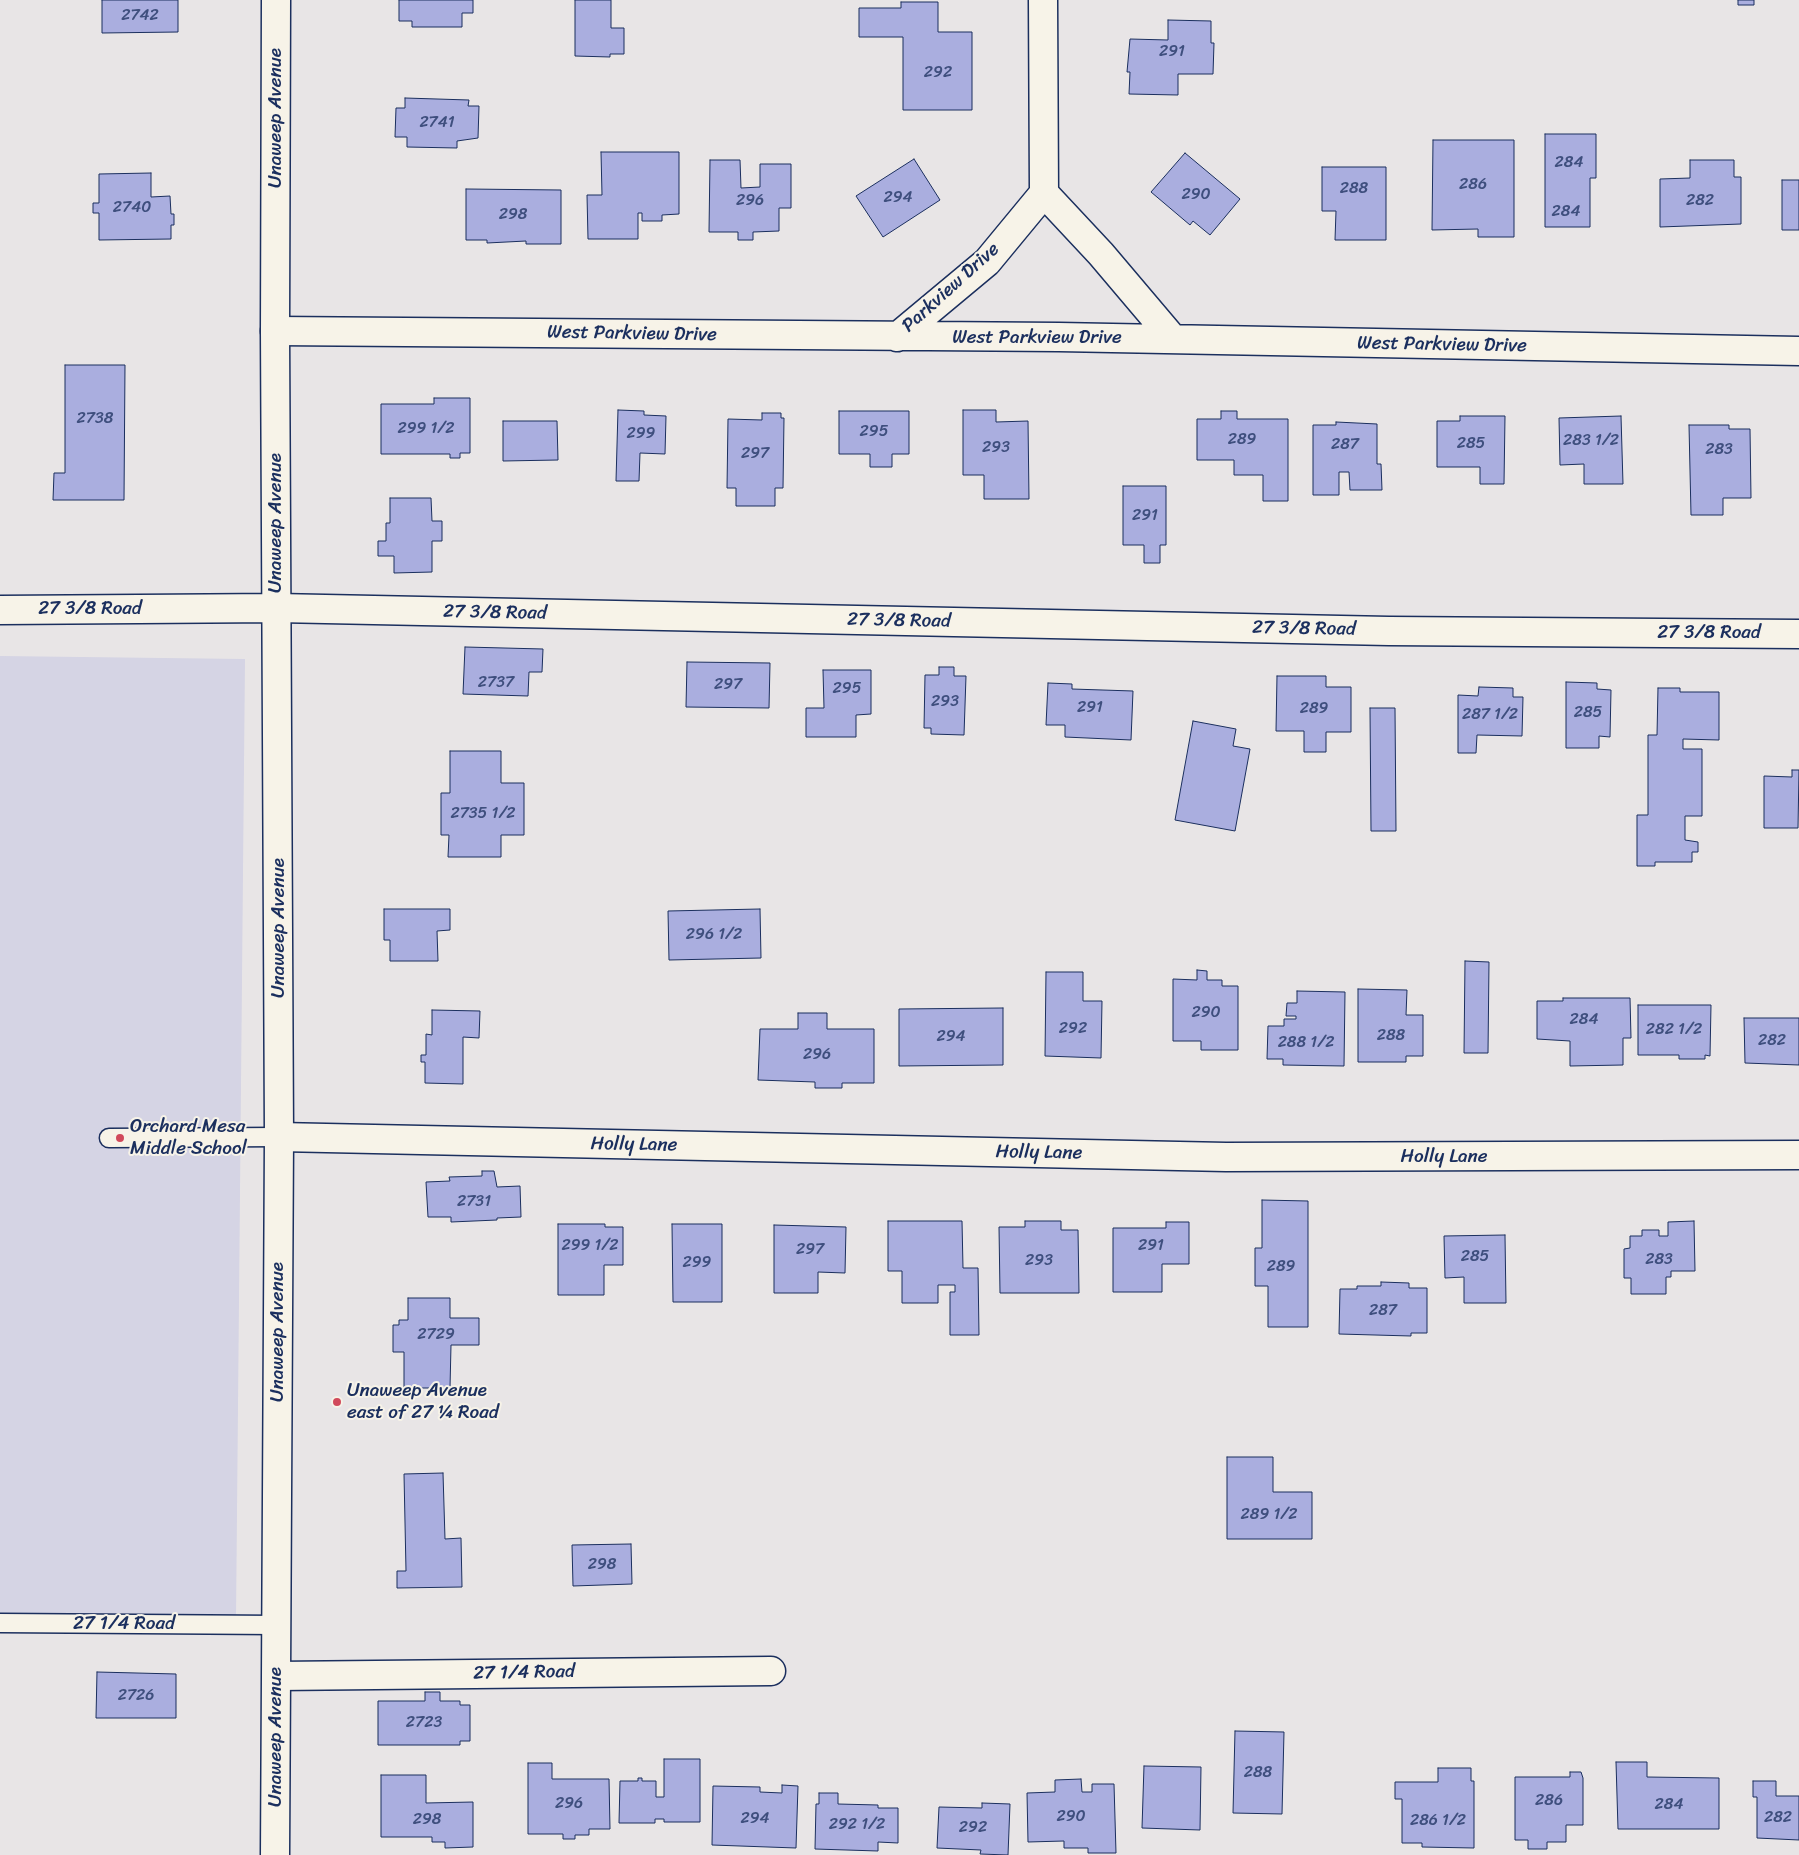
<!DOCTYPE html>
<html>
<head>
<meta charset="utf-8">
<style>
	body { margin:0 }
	canvas { display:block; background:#e8e5e6 }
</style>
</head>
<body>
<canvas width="1799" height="1855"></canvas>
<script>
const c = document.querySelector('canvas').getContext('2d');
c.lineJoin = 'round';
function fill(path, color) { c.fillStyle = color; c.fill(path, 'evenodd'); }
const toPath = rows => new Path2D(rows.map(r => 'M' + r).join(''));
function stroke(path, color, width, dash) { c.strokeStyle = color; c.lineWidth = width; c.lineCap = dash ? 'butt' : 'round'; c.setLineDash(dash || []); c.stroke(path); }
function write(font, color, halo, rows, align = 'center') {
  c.font = font + ' Sriracha,sans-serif'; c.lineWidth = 4; c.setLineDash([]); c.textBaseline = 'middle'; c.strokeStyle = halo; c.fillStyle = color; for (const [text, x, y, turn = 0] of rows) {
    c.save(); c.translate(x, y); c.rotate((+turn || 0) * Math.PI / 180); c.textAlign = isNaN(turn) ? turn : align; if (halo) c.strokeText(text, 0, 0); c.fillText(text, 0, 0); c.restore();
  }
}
const built = toPath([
	[0,656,245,659,236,1619,0,1617]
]);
const building = toPath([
	[102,0,178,0,178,32,102,33,102,0],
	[399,0,473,0,473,13,462,13,462,27,412,27,412,21,399,21,399,0],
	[575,0,611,0,611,28,624,28,624,54,610,54,610,57,575,56,575,0],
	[1738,0,1754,0,1754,5,1738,5,1738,0],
	[901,2,938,2,938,32,972,32,972,110,903,110,903,37,859,37,859,8,901,8,901,2],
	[1168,20,1211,21,1211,43,1214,43,1213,74,1178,74,1178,95,1129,94,1130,72,1127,72,1130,39,1168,40,1168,20],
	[405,98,469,100,468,106,479,106,478,138,457,141,457,148,407,147,407,137,395,137,396,108,405,108,405,98],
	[1545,134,1596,134,1596,178,1590,178,1590,227,1545,227,1545,134],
	[1433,140,1514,140,1514,237,1478,237,1478,229,1432,230,1433,140],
	[601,152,679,152,679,214,662,215,662,221,642,221,642,213,638,213,638,239,588,239,587,195,602,195,601,152],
	[1185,153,1240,199,1210,235,1193,221,1190,225,1151,192,1185,153],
	[914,159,940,200,883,237,856,196,914,159],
	[710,160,740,160,741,188,760,187,760,164,791,164,791,208,779,208,779,231,753,232,753,240,738,240,738,232,709,232,710,160],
	[1690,160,1734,160,1734,177,1741,177,1741,224,1660,227,1660,179,1690,178,1690,160],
	[1322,167,1386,167,1386,240,1335,240,1336,211,1322,211,1322,167],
	[151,173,151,197,170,196,171,214,174,214,174,225,171,225,171,239,99,240,99,213,93,213,93,203,99,203,99,174,151,173],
	[1782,180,1799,180,1799,230,1782,230,1782,180],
	[466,189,561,190,561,244,526,244,526,241,487,243,487,240,466,240,466,189],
	[65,365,125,365,124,500,53,500,54,473,65,473,65,365],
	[434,398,470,398,470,453,460,453,460,458,450,458,450,454,381,454,381,404,434,404,434,398],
	[618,410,644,411,644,415,666,416,665,454,640,453,639,481,616,481,618,410],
	[963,410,996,410,996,422,1028,421,1029,499,984,499,984,475,963,475,963,410],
	[839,411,909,411,909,454,892,454,892,467,870,467,870,454,839,454,839,411],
	[1221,411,1237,411,1237,419,1288,419,1288,501,1263,501,1263,475,1234,475,1234,460,1197,460,1197,419,1221,419,1221,411],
	[762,413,781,413,781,418,784,418,783,488,775,488,775,506,736,506,736,488,727,488,728,419,762,420,762,413],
	[1460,416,1505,416,1504,484,1480,484,1480,467,1437,467,1437,421,1460,421,1460,416],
	[1621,416,1623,484,1584,484,1584,464,1560,465,1559,418,1621,416],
	[503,421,557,421,558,460,503,461,503,421],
	[1336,422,1377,424,1377,464,1381,464,1382,490,1350,490,1349,472,1339,472,1339,495,1313,495,1313,425,1336,425,1336,422],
	[1689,425,1729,425,1729,429,1750,429,1751,498,1723,498,1723,515,1691,515,1689,425],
	[1123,486,1166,486,1166,545,1160,545,1160,563,1144,563,1144,545,1123,545,1123,486],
	[390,498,431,498,432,521,442,521,442,541,432,541,432,572,394,573,394,556,378,556,378,541,386,541,386,523,390,523,390,498],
	[465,647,543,649,542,672,529,672,528,696,463,694,465,647],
	[687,662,770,663,769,708,686,707,687,662],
	[939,667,954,667,954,676,966,676,964,735,931,734,931,728,924,728,925,675,939,675,939,667],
	[823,670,871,670,871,714,856,715,856,737,806,737,806,708,824,708,823,670],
	[1277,676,1326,676,1326,687,1351,687,1351,732,1326,732,1326,752,1304,752,1304,731,1276,731,1277,676],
	[1566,682,1597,683,1597,689,1611,690,1610,737,1599,736,1599,748,1566,748,1566,682],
	[1048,683,1072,684,1072,689,1133,691,1131,740,1065,737,1065,725,1046,725,1048,683],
	[1479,687,1513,688,1513,697,1523,697,1522,736,1477,735,1476,753,1458,753,1458,695,1478,696,1479,687],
	[1658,688,1680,688,1680,692,1719,692,1719,740,1683,739,1683,749,1702,749,1702,816,1685,816,1685,840,1698,842,1698,852,1692,852,1692,862,1655,862,1655,866,1637,866,1637,815,1648,815,1648,735,1657,735,1658,688],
	[1370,708,1395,708,1396,831,1371,831,1370,708],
	[1193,721,1236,729,1233,746,1250,749,1235,831,1175,820,1193,721],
	[450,751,501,751,501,783,524,783,524,835,501,835,501,857,448,857,449,835,441,835,441,793,450,793,450,751],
	[1792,770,1799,770,1798,828,1764,828,1764,776,1792,777,1792,770],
	[384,909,450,909,450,930,437,931,438,961,390,961,390,940,384,940,384,909],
	[760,909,761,958,669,960,668,911,760,909],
	[1465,961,1489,962,1488,1053,1464,1053,1465,961],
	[1197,970,1207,971,1207,980,1222,980,1222,986,1238,986,1238,1050,1201,1050,1201,1041,1173,1041,1173,979,1197,980,1197,970],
	[1046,972,1083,972,1083,1001,1102,1001,1101,1058,1045,1056,1046,972],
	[1358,989,1407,990,1406,1015,1423,1015,1423,1056,1406,1056,1406,1062,1358,1062,1358,989],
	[1297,991,1345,992,1344,1066,1283,1065,1283,1059,1267,1059,1268,1026,1284,1026,1284,1019,1296,1019,1296,1016,1286,1016,1287,1003,1297,1003,1297,991],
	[1563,998,1630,998,1631,1038,1623,1038,1623,1065,1570,1066,1570,1041,1537,1039,1537,1001,1563,1001,1563,998],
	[1638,1005,1711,1005,1710,1056,1705,1055,1705,1059,1679,1059,1679,1055,1638,1055,1638,1005],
	[1003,1008,1003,1065,899,1066,899,1009,1003,1008],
	[432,1010,480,1011,479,1038,463,1037,463,1084,425,1083,425,1062,421,1062,421,1055,426,1055,426,1034,432,1035,432,1010],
	[798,1013,827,1013,827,1029,874,1029,874,1083,842,1083,842,1088,815,1088,815,1082,758,1080,760,1029,798,1029,798,1013],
	[1744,1018,1799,1018,1799,1065,1745,1063,1744,1018],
	[482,1171,494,1171,497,1187,520,1186,521,1217,497,1218,497,1220,451,1222,451,1217,428,1217,426,1182,450,1181,449,1177,482,1176,482,1171],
	[1262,1200,1308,1201,1308,1327,1268,1327,1268,1286,1255,1286,1255,1248,1262,1248,1262,1200],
	[888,1221,962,1221,963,1268,978,1268,979,1335,950,1335,950,1292,955,1292,955,1285,938,1285,938,1303,902,1303,902,1271,888,1271,888,1221],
	[1025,1221,1061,1221,1061,1230,1078,1230,1079,1293,1000,1293,999,1227,1025,1227,1025,1221],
	[1694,1221,1695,1271,1671,1271,1671,1277,1666,1277,1666,1294,1631,1294,1631,1278,1624,1278,1624,1249,1630,1248,1630,1236,1642,1236,1642,1230,1659,1230,1659,1236,1668,1236,1668,1222,1694,1221],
	[1166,1222,1189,1222,1189,1264,1162,1264,1162,1292,1113,1292,1113,1228,1166,1228,1166,1222],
	[558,1224,605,1224,605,1227,623,1227,623,1265,604,1265,604,1295,558,1295,558,1224],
	[672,1224,722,1224,722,1302,673,1302,672,1224],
	[774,1225,846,1227,845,1273,818,1272,818,1293,774,1293,774,1225],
	[1505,1235,1506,1303,1464,1303,1464,1277,1445,1278,1444,1236,1505,1235],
	[1381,1282,1409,1283,1409,1288,1427,1288,1427,1333,1411,1333,1411,1336,1339,1334,1340,1289,1357,1289,1357,1286,1381,1286,1381,1282],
	[408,1298,450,1298,450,1318,479,1318,479,1345,451,1345,450,1388,404,1388,404,1352,393,1352,393,1325,399,1325,399,1320,408,1320,408,1298],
	[1227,1457,1273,1457,1273,1492,1312,1492,1312,1539,1227,1539,1227,1457],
	[443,1473,445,1539,461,1538,462,1587,397,1588,397,1571,406,1571,404,1474,443,1473],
	[631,1544,632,1584,573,1586,572,1545,631,1544],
	[97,1672,176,1674,176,1718,96,1718,97,1672],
	[425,1692,440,1692,440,1701,460,1701,460,1705,470,1705,470,1741,460,1741,460,1745,378,1745,378,1701,425,1701,425,1692],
	[1235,1731,1284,1732,1282,1814,1233,1813,1235,1731],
	[664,1759,700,1759,700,1822,664,1822,664,1819,655,1819,655,1823,619,1823,620,1781,638,1781,638,1778,642,1778,642,1781,656,1781,656,1797,664,1797,664,1759],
	[1616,1762,1647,1762,1647,1777,1719,1778,1719,1829,1618,1829,1616,1762],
	[528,1763,552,1763,552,1779,609,1779,610,1829,589,1829,589,1835,575,1835,575,1839,563,1839,563,1834,528,1834,528,1763],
	[1144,1766,1201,1767,1200,1830,1142,1828,1144,1766],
	[1438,1768,1471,1768,1471,1781,1474,1781,1474,1848,1422,1847,1422,1843,1402,1843,1402,1799,1395,1799,1395,1782,1438,1782,1438,1768],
	[1570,1772,1581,1772,1583,1778,1583,1825,1566,1825,1566,1842,1547,1842,1547,1849,1528,1849,1528,1840,1515,1840,1515,1777,1570,1777,1570,1772],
	[381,1775,426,1775,426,1803,473,1802,473,1847,445,1848,445,1842,432,1842,432,1837,381,1837,381,1775],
	[1081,1779,1082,1792,1092,1792,1092,1784,1114,1784,1116,1853,1088,1853,1088,1848,1064,1848,1064,1841,1028,1842,1027,1793,1055,1792,1055,1780,1081,1779],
	[1753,1781,1776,1781,1776,1796,1799,1796,1799,1840,1757,1838,1757,1797,1753,1797,1753,1781],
	[782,1785,798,1786,796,1848,712,1845,713,1786,760,1787,760,1792,782,1793,782,1785],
	[819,1793,838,1793,838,1804,878,1805,878,1808,898,1808,898,1843,878,1842,878,1851,815,1849,816,1804,819,1804,819,1793],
	[982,1803,1010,1804,1008,1855,980,1854,981,1850,937,1848,939,1807,982,1808,982,1803]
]);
const lane = toPath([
	[109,1138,279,1137],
	[0,1623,277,1625]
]);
const street = toPath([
	[1044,193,1101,254,1173,339],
	[275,331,1059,337,1799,351],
	[897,337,987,262,1044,193,1043,0],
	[277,608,1389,631,1799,634],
	[279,1137,1226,1157,1799,1155],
	[277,1676,771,1671]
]);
const secondary = toPath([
	[0,610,277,608],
	[275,1855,279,1137,275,331,276,0]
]);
const markers = [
	[120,1138,5,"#d1495b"],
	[337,1402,5,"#d1495b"]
];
const numberNames = [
	["2742",140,16],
	["291",1172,52],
	["292",938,73],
	["2741",437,123],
	["284",1569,163],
	["286",1473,185],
	["288",1354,189],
	["290",1196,195],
	["294",898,198],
	["296",750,201],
	["282",1700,201],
	["2740",132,208],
	["284",1566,212],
	["298",513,215],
	["2738",95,419],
	["299 1/2",426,429],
	["295",874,432],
	["299",641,434],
	["289",1242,440],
	["283 1/2",1591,441],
	["285",1471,444],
	["287",1345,445],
	["293",996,448],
	["283",1719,450],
	["297",755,454],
	["291",1145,516],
	["2737",496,683],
	["297",728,685],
	["295",847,689],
	["293",945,702],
	["291",1090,708],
	["289",1314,709],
	["285",1588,713],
	["287 1/2",1490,715],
	["2735 1/2",483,814],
	["296 1/2",714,935],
	["290",1206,1013],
	["284",1584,1020],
	["292",1073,1029],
	["282 1/2",1674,1030],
	["288",1391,1036],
	["294",951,1037],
	["282",1772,1041],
	["288 1/2",1306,1043],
	["296",817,1055],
	["2731",474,1202],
	["299 1/2",590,1246],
	["291",1151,1246],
	["297",810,1250],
	["285",1475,1257],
	["283",1659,1260],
	["293",1039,1261],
	["299",697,1263],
	["289",1281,1267],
	["287",1383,1311],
	["2729",436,1335],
	["289 1/2",1269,1515],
	["298",602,1565],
	["2726",136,1696],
	["2723",424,1723],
	["288",1258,1773],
	["286",1549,1801],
	["296",569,1804],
	["284",1669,1805],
	["290",1071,1817],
	["282",1778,1818],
	["294",755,1819],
	["298",427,1820],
	["286 1/2",1438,1821],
	["292 1/2",857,1825],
	["292",973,1828]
];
const streetNames = [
	["Unaweep Avenue",276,118,-90],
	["Parkview Drive",951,288,-42],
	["West Parkview Drive",632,334,1],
	["West Parkview Drive",1037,338],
	["West Parkview Drive",1442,345,1],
	["Unaweep Avenue",276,523,-90],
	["27 3/8 Road",90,609],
	["27 3/8 Road",495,613,1],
	["27 3/8 Road",899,621,1],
	["27 3/8 Road",1304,629,1],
	["27 3/8 Road",1709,633],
	["Unaweep Avenue",279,928,-90],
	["Holly Lane",634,1145,1],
	["Holly Lane",1039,1153,1],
	["Holly Lane",1444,1157],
	["Unaweep Avenue",278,1332,-90],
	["27 1/4 Road",124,1624],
	["27 1/4 Road",524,1673,-1],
	["Unaweep Avenue",276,1737,-90]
];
const poiNames = [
	["Orchard Mesa",130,1127],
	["Middle School",130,1149],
	["Unaweep Avenue",347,1391],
	["east of 27 ¼ Road",347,1413]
];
fill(built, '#d5d4e4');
fill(building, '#aaaedf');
stroke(building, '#1b2f5e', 1);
stroke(lane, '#1b2f5e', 21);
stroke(street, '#1b2f5e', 31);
stroke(secondary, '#1b2f5e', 31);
stroke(lane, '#f7f3e8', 18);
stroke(street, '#f7f3e8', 28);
stroke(secondary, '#f7f3e8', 28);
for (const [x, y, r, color] of markers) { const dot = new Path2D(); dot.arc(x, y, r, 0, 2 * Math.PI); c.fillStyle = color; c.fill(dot); stroke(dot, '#f7f3e8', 2); }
write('16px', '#3f4f7e', null, numberNames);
write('19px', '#1b2f5e', '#f7f3e8', streetNames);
write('19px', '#1b2f5e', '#f7f3e8', poiNames, 'left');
</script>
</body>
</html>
